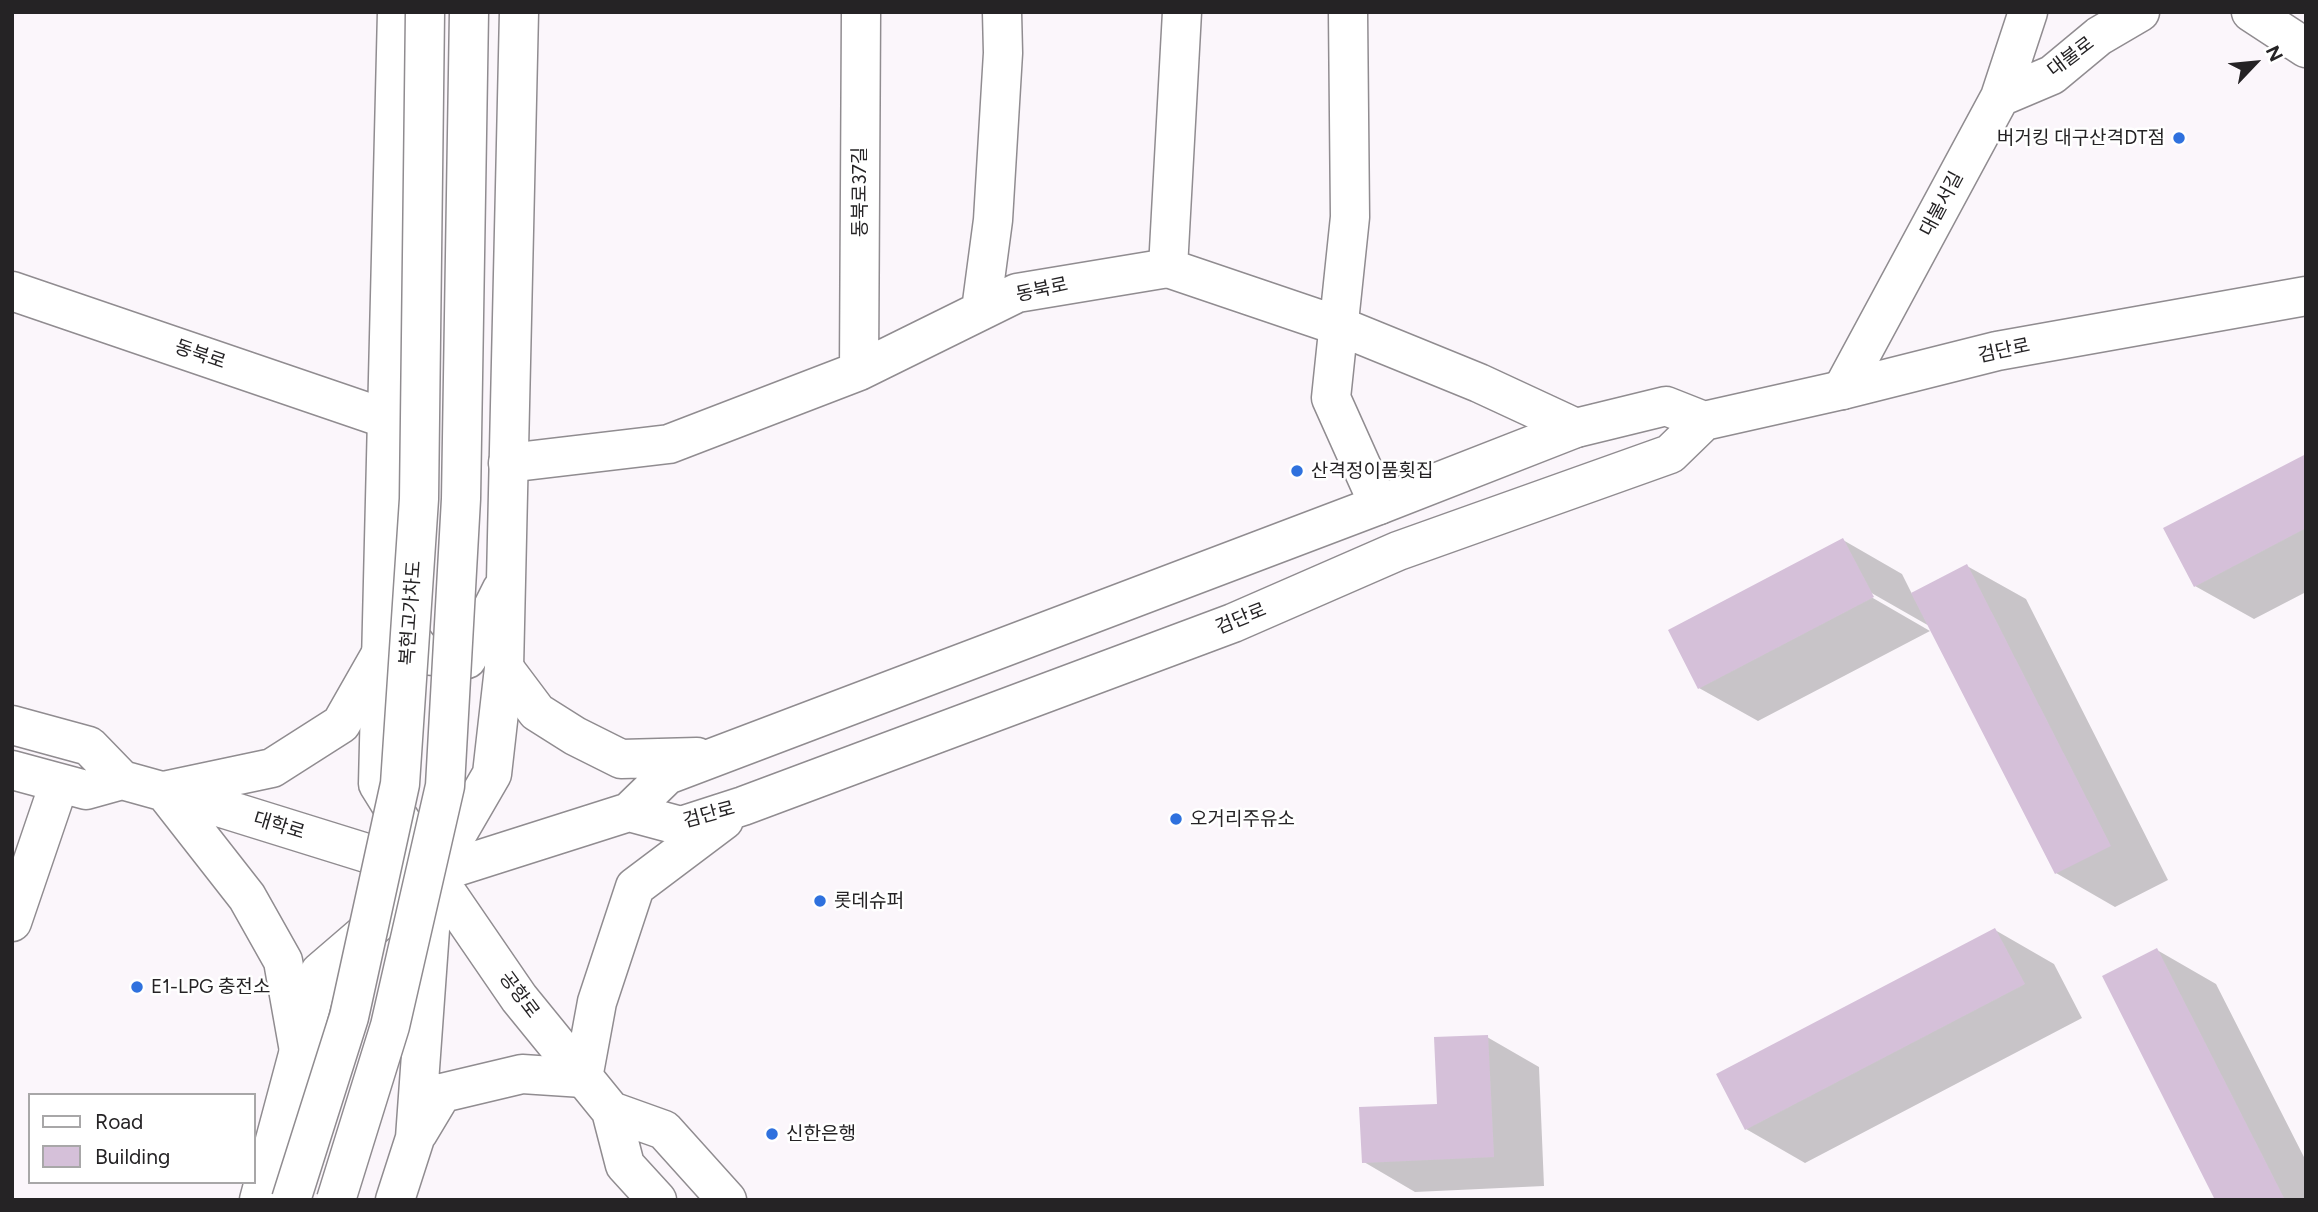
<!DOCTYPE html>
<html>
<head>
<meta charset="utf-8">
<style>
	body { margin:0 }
	#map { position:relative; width:2318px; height:1212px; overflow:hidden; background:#fbf6fb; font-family:Figtree,sans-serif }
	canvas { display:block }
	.frame { position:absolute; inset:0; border:14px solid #252325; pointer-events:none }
	.legend { position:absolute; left:28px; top:1093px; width:228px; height:91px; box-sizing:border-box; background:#fff; border:2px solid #a8a7a8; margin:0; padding:9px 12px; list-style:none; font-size:21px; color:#252325 }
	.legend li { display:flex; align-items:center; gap:14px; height:35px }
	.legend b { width:35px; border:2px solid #a8a7a8 }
	.north { position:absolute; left:2220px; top:28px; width:70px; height:70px; -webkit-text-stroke:5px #fff; paint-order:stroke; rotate:64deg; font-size:19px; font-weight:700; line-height:28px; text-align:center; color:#252325 }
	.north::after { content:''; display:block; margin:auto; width:24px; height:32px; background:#252325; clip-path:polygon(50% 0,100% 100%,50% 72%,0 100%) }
</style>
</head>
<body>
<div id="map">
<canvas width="2318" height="1212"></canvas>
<div class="frame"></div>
<ul class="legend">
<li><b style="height:9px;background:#fff"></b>Road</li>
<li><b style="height:19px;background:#d5c0d9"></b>Building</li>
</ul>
<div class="north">N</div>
</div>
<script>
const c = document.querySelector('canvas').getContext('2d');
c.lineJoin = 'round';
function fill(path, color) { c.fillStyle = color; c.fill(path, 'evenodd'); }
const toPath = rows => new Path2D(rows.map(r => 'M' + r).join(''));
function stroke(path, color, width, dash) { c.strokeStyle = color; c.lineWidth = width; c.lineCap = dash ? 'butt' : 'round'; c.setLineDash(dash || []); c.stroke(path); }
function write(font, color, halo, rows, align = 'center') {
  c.font = font + ' Figtree,"Noto Sans KR",sans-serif'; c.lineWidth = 5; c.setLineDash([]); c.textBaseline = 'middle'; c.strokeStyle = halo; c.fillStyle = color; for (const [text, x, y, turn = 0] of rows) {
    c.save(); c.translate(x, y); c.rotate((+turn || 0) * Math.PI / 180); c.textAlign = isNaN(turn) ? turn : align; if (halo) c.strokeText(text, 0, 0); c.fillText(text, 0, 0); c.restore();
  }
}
const shadow = toPath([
	[2306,456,2306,592,2254,619,2195,586],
	[1843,540,1902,574,1912,594,1967,566,2026,599,2168,880,2115,907,2056,873,1931,627,1868,591,1866,594,1930,631,1758,721,1699,688],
	[1995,930,2054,964,2082,1018,1805,1163,1746,1129],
	[2157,950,2216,984,2306,1161,2306,1200,2217,1200],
	[1487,1037,1539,1067,1544,1186,1415,1192,1364,1162,1439,1106]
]);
const building = toPath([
	[2306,454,2306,528,2194,587,2163,528],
	[1843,538,1874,597,1698,689,1668,630],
	[1967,564,2111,846,2055,874,1911,593],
	[1995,928,2025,984,1745,1130,1716,1074],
	[2157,948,2285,1200,2215,1200,2102,976],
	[1488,1035,1494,1157,1362,1163,1359,1107,1437,1104,1434,1037]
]);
const street = toPath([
	[1348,12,1350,217,1331,398,1379,505],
	[2251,12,2306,48],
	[2000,97,2052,75,2099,36,2140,12],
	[1168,268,1182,12],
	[12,291,387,419],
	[981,310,993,220,1003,53,1002,12],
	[859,371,861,12],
	[1842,390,2000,97,2028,12],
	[508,463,669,444,859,371,1017,293,1168,268,1339,326,1479,383,1576,428],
	[12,922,59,784]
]);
const secondary = toPath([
	[504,668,537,712,575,736,621,759,697,757],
	[12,725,89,746,122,780,212,805,434,874],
	[12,770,86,790,122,780],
	[168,790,272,768,341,724,382,652],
	[164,791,247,897,283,961,299,1051],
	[629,812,681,826,743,806,1233,623,1398,551,1670,454,1704,421,1842,390,1997,351,2306,296],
	[434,874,629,812,667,775,1379,505,1576,428,1666,406,1704,421],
	[434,874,519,998,611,1111,625,1165,657,1200],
	[583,1078,597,1002,635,887,724,820],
	[611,1111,664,1130,727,1200]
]);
const primary = toPath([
	[401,612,409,636,424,655,467,659,502,589],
	[418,1133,442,1093,522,1074,583,1078],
	[259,1200,320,972,434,874,492,774,504,668,519,12],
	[395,1200,415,1138,434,874,378,784,397,12]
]);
const primaryBridge = toPath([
	[291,1200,349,1017,400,784,419,499,425,12],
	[336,1200,390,1026,445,786,461,499,469,12]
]);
const markers = [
	[2179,138,7,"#2f71de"],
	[1297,471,7,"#2f71de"],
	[1176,819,7,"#2f71de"],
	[820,901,7,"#2f71de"],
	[137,987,7,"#2f71de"],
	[772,1134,7,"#2f71de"]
];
const streetNames = [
	["대불로",2071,57,-37],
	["동북로37길",860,192,-90],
	["대불서길",1942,204,-62],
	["동북로",1042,290,-12],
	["검단로",2004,351,-12],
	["동북로",200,355,19],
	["복현고가차도",411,613,-86],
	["검단로",1241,619,-22],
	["검단로",709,815,-15],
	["대학로",279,826,17],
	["공항로",519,995,53]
];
const poiNames = [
	["버거킹 대구산격DT점",2165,138,"right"],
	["산격정이품횟집",1311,471],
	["오거리주유소",1190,819],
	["롯데슈퍼",834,901],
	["E1-LPG 충전소",151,987],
	["신한은행",786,1134]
];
fill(shadow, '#0003');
fill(building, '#d5c0d9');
stroke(street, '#908c90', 41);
stroke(secondary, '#908c90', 41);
stroke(primary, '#908c90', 41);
stroke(street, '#fff', 38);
stroke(secondary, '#fff', 38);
stroke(primary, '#fff', 38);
stroke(primaryBridge, '#908c90', 41, []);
stroke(primaryBridge, '#fff', 38);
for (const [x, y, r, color] of markers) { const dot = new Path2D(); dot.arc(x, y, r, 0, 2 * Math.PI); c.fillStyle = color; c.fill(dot); stroke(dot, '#fff', 2.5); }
write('19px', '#252325', '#fff', streetNames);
write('19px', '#252325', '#fff', poiNames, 'left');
</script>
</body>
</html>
